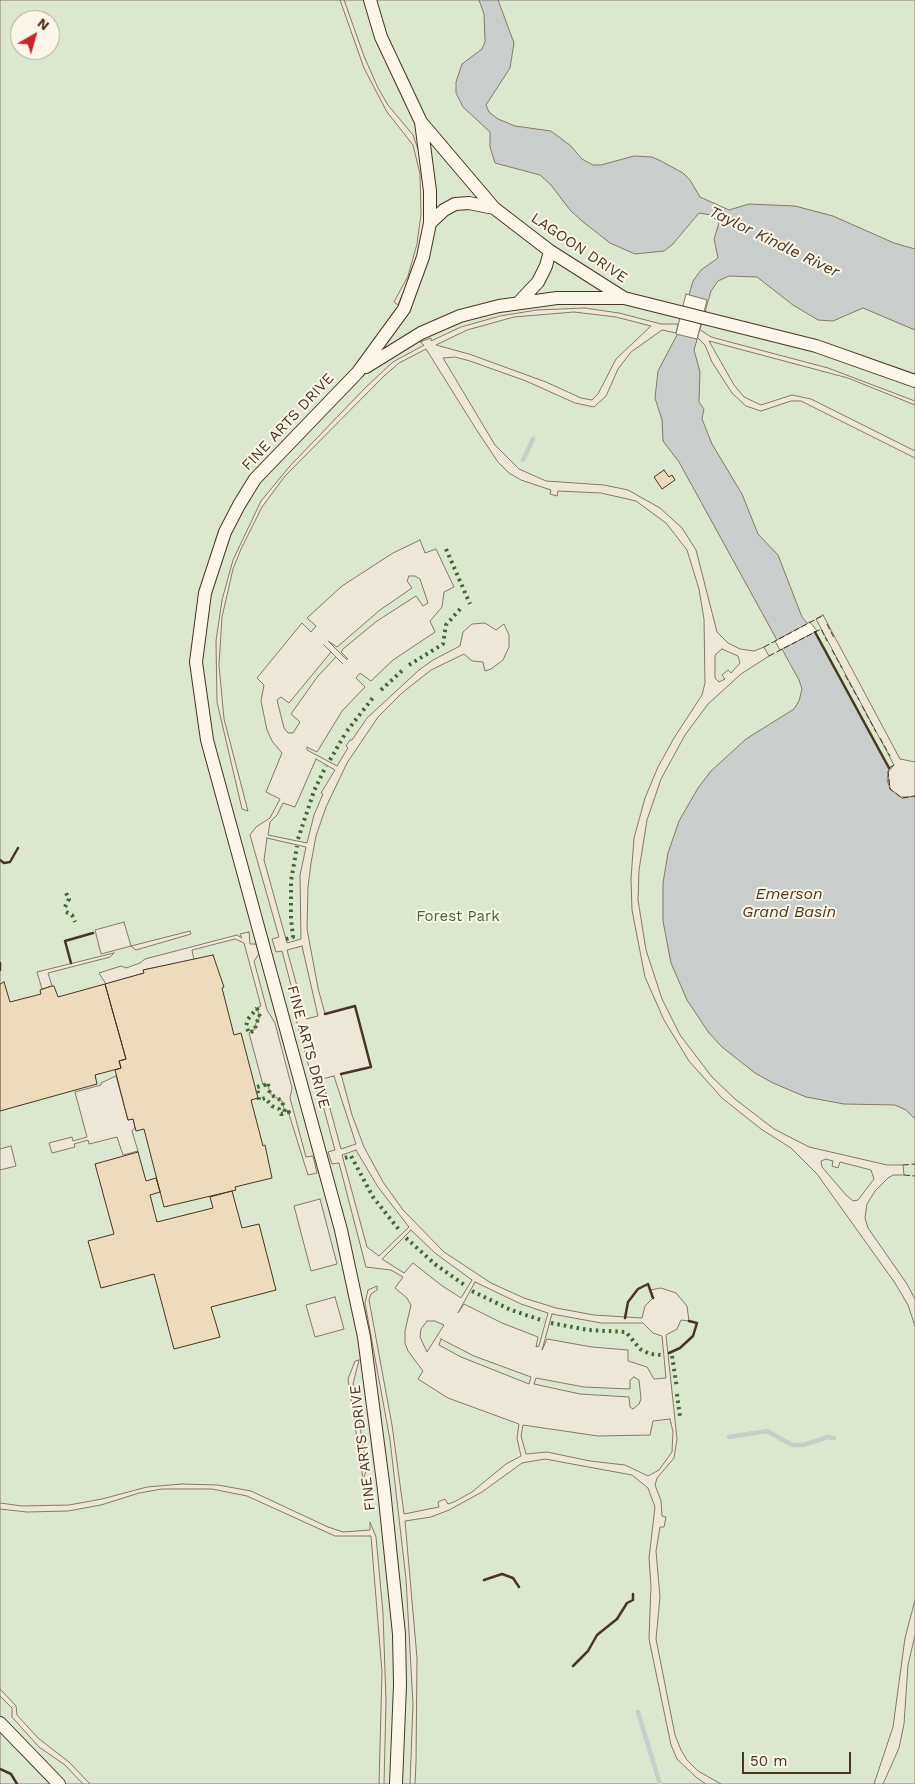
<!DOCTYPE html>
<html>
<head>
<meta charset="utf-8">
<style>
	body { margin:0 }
	#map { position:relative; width:915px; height:1784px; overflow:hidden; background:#fbf6e9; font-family:"Work Sans",sans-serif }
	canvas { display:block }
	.north { position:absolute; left:10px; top:10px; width:50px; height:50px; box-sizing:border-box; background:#fbf6e9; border:1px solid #b4a999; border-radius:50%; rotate:38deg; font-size:14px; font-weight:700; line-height:20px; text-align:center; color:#4a3520 }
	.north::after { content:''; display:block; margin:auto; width:18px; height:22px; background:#c62828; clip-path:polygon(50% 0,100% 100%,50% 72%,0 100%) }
	.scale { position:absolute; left:742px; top:1752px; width:109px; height:22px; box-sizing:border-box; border:2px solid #4a3520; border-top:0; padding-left:6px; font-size:15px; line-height:18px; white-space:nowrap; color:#4a3520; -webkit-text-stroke:4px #fbf6e9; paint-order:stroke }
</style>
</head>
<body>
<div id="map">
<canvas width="915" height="1784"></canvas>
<div class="north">N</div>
<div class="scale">50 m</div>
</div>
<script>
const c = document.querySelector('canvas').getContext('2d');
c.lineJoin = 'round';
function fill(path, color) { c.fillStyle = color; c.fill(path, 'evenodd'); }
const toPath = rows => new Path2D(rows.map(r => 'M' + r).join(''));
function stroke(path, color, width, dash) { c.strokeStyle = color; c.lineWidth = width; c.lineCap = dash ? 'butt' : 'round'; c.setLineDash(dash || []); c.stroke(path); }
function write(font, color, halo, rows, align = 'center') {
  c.font = font + ' "Work Sans",sans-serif'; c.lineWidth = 4; c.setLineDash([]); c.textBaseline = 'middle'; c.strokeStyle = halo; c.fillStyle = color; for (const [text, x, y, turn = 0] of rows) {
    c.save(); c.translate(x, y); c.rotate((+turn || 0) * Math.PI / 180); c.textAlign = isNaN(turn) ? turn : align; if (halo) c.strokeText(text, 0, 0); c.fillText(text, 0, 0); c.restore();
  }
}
const green = toPath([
	[0,0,915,0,915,1784,0,1784,0,0],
	[20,20,50,20,50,50,20,50,20,20]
]);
const parking = toPath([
	[340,0,344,0,364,56,378,88,388,105,413,135,421,158,426,213,419,255,398,305,394,302,408,276,417,244,421,214,420,174,413,145,387,112,364,68,340,0],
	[585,308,619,313,661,324,678,324,676,333,662,330,631,352,618,369,606,396,594,407,575,403,526,381,470,361,455,357,443,358,495,445,519,469,546,481,604,485,628,490,660,508,682,528,696,550,717,632,728,643,740,649,754,651,764,647,769,656,741,674,708,704,685,735,661,779,647,820,639,870,638,900,646,950,662,999,680,1035,712,1077,735,1099,774,1129,809,1147,887,1165,903,1165,904,1175,893,1175,888,1178,875,1191,867,1204,865,1218,868,1228,907,1284,915,1299,915,1326,908,1305,895,1283,817,1174,791,1148,761,1129,722,1098,689,1061,664,1020,645,977,632,910,631,879,634,838,645,798,658,767,674,738,702,695,705,683,704,619,699,589,687,550,666,523,636,501,601,493,558,491,557,496,550,494,551,490,521,480,509,473,498,462,476,429,426,349,399,363,385,375,285,476,262,507,241,549,233,569,222,617,219,665,224,719,248,811,242,809,217,702,216,641,222,600,233,560,261,501,290,466,367,386,393,362,424,345,420,342,431,338,431,341,461,327,500,316,537,310,585,308],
	[574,312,616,317,651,326,616,359,598,394,592,400,581,398,546,382,469,354,436,345,467,330,514,317,574,312],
	[722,649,738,656,740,663,731,673,728,670,722,675,725,679,719,682,715,678,715,655,722,649],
	[826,1159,833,1161,832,1166,838,1168,840,1162,871,1170,874,1179,858,1200,853,1201,846,1195,822,1167,821,1161,826,1159],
	[699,329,711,337,828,368,915,401,915,405,848,378,709,341,734,385,744,397,761,405,792,395,811,399,915,451,915,458,801,401,791,401,761,411,746,406,732,393,712,362,705,345,697,337,699,329],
	[420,540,425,553,436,549,454,587,444,592,442,607,430,621,435,632,393,660,371,681,360,673,356,678,365,687,342,711,317,752,307,747,307,750,337,766,348,748,346,746,350,740,352,740,367,718,419,670,433,660,460,646,463,632,472,624,485,623,496,630,504,624,509,635,509,647,503,660,491,669,485,671,483,662,472,661,464,654,431,670,402,693,378,717,347,763,326,807,316,836,311,863,308,887,307,929,318,988,325,1014,355,1006,371,1067,341,1074,352,1115,364,1147,383,1182,403,1210,444,1252,491,1283,524,1298,556,1308,594,1315,642,1318,645,1306,653,1298,650,1290,661,1288,676,1293,687,1306,689,1321,681,1320,677,1329,666,1335,677,1439,674,1458,657,1478,655,1485,661,1501,662,1516,666,1517,664,1527,660,1527,656,1551,660,1597,656,1639,675,1735,681,1750,687,1760,698,1771,721,1784,706,1784,697,1778,677,1759,671,1745,649,1639,651,1586,649,1558,655,1507,648,1488,632,1475,545,1459,522,1463,482,1492,449,1510,431,1517,405,1521,417,1658,416,1762,415,1784,410,1784,413,1704,406,1579,390,1440,365,1303,368,1290,377,1286,377,1290,371,1294,369,1300,392,1425,404,1514,439,1507,438,1502,445,1499,448,1504,454,1502,472,1492,506,1464,521,1456,517,1438,519,1424,448,1398,418,1379,423,1371,408,1351,405,1343,405,1331,411,1305,407,1298,395,1288,403,1277,391,1270,366,1267,339,1163,332,1164,328,1152,335,1150,321,1098,314,1086,295,1015,296,1004,282,951,276,952,272,939,279,937,250,835,256,827,270,818,280,799,266,792,282,753,272,741,267,730,261,701,264,685,257,678,302,623,311,632,316,626,307,618,342,586,393,553,420,540],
	[409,576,415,576,420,579,428,603,423,606,416,596,377,621,343,649,341,652,348,659,346,659,328,641,337,647,380,610,412,588,407,581,409,576],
	[324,645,343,664,336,657,318,676,291,714,300,722,293,733,288,733,284,728,277,700,281,697,289,703,331,652,324,645],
	[316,759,335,770,321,793,323,794,314,815,307,843,268,835,270,822,277,815,283,803,295,807,316,759],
	[267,838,306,847,300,875,301,939,287,943,264,860,267,838],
	[302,946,318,1016,306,1019,287,950,302,946],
	[334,1076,356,1144,341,1149,322,1079,334,1076],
	[356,1150,378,1187,409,1227,379,1256,367,1247,342,1155,356,1150],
	[411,1230,435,1253,472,1280,461,1298,441,1285,413,1263,404,1273,382,1259,411,1230],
	[475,1282,521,1304,548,1313,539,1346,536,1347,538,1337,502,1323,464,1304,458,1313,475,1282],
	[552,1314,601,1323,643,1323,653,1333,662,1336,666,1378,654,1379,647,1367,628,1361,628,1350,592,1347,547,1339,542,1350,552,1314],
	[427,1321,435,1321,444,1325,427,1352,420,1337,421,1329,427,1321],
	[441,1339,474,1356,531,1377,529,1384,461,1357,439,1345,441,1339],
	[634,1377,639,1380,641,1399,639,1404,633,1409,630,1407,629,1397,580,1394,534,1384,536,1378,584,1387,630,1389,630,1380,634,1377],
	[670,1419,673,1432,672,1452,659,1470,648,1476,625,1465,590,1461,547,1452,526,1454,521,1436,523,1425,598,1436,650,1435,653,1421,670,1419],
	[823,615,900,759,915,762,915,796,913,797,897,797,890,789,888,772,894,765,816,619,823,615],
	[124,922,131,946,190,931,191,934,136,950,131,946,101,954,95,930,124,922],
	[249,932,250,944,256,944,259,954,254,961,267,1010,275,1023,292,1088,290,1098,306,1157,313,1156,317,1173,308,1175,288,1111,285,1112,282,1101,270,1094,268,1084,263,1085,249,1033,255,1029,256,1023,260,1017,257,1008,261,1006,244,943,235,939,192,950,194,960,143,970,144,973,106,984,99,973,121,966,126,968,140,963,145,959,237,935,242,938,240,934,249,932],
	[114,953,110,957,48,973,52,986,42,989,37,972,114,953],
	[116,1076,128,1120,133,1119,135,1127,132,1131,138,1151,123,1155,117,1137,89,1144,88,1140,74,1144,75,1147,52,1153,49,1143,72,1137,73,1141,87,1137,75,1092,101,1085,101,1083,116,1076],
	[11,1146,16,1166,0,1170,0,1149,11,1146],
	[320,1199,337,1264,311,1271,294,1206,320,1199],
	[335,1297,344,1329,315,1337,306,1305,335,1297],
	[359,1360,353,1384,367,1469,363,1479,348,1379,355,1361,359,1360],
	[182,1484,218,1485,251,1491,328,1527,343,1532,370,1530,370,1522,376,1537,383,1613,386,1701,384,1784,379,1784,382,1672,371,1536,335,1536,247,1496,212,1489,162,1489,139,1493,101,1505,68,1511,27,1512,0,1509,0,1503,22,1506,69,1505,102,1499,147,1487,182,1484],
	[915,1600,915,1635,908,1665,904,1724,899,1748,883,1784,874,1784,893,1727,905,1638,915,1600],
	[0,1689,16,1706,17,1715,38,1738,69,1762,90,1784,83,1784,65,1765,39,1747,12,1717,12,1708,0,1696,0,1689]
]);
const water = toPath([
	[479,0,498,0,514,43,510,68,486,105,489,112,498,119,515,126,551,131,571,146,582,159,593,165,601,165,634,156,652,157,661,161,683,173,690,180,700,197,729,210,749,204,795,206,833,216,894,243,915,249,915,330,863,308,833,321,818,320,793,305,757,277,729,276,718,281,711,291,694,350,700,372,699,402,704,409,702,419,712,444,742,494,758,534,778,555,802,617,815,632,889,768,887,780,890,789,902,798,915,796,915,1119,906,1110,895,1105,844,1104,806,1097,773,1083,755,1073,722,1047,709,1033,687,1000,671,963,663,921,663,883,668,853,679,821,698,788,711,771,746,739,794,709,799,701,802,689,799,680,679,462,663,441,662,420,655,398,658,371,678,333,693,281,701,270,718,258,714,239,719,223,711,215,699,213,672,245,664,251,635,254,610,243,582,221,570,210,551,185,540,175,495,163,490,147,490,132,463,107,456,93,456,82,462,64,482,49,485,42,484,14,479,0]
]);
const pier = toPath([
	[686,294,707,300,697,339,676,334,686,294],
	[810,622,817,631,780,650,775,641,810,622]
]);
const stream = toPath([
	[523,460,533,439],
	[729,1437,767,1431,792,1445,803,1445,828,1437,834,1438],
	[638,1712,660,1784]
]);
const building = toPath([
	[664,470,669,477,672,475,675,480,662,489,654,477,664,470],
	[213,955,224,987,222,988,234,1035,241,1033,258,1098,251,1100,263,1146,265,1145,272,1178,235,1187,236,1190,232,1191,164,1207,144,1129,136,1131,133,1119,128,1120,115,1070,121,1068,119,1061,126,1059,105,984,144,973,143,970,213,955],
	[4,982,10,1002,41,994,40,990,52,986,54,986,58,997,105,984,126,1059,119,1061,121,1068,95,1075,97,1084,0,1111,0,984,4,982],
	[138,1152,146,1181,156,1178,160,1192,150,1195,157,1222,213,1208,210,1197,232,1191,242,1228,259,1224,276,1290,211,1307,220,1337,174,1349,154,1274,101,1288,88,1241,114,1234,95,1164,138,1152]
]);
const street = toPath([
	[370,0,381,37,421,122,494,208,550,251,624,298,816,346,915,381],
	[430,223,444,210,455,204,469,203,494,208],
	[520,301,538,282,546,266,550,251],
	[366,367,421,333,460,316,499,306,557,298,624,298],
	[0,1723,59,1784],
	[396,1784,400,1685,399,1634,384,1490,364,1337,341,1230,207,740,196,662,205,593,225,532,239,505,255,479,358,372,404,309,423,257,430,223,430,191,421,122]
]);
const hedge = toPath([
	[446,549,470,604],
	[409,665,443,644,446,625,461,608],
	[381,690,405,668],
	[347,731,375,695],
	[330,760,345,734],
	[298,839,314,791,326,766],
	[65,907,69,899,65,891],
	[66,912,72,915,75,922],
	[286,939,293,937,291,918,291,881,297,846],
	[257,1008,260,1017,256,1023,255,1030,249,1033,246,1026,248,1019,257,1008],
	[268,1084,270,1094,282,1101,285,1112,289,1112,281,1114,279,1109,272,1106,265,1098,259,1100,257,1087,268,1084],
	[345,1158,351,1156,373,1197,400,1231],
	[406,1238,436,1265,466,1286],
	[472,1291,511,1310,544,1321],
	[551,1323,588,1330,626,1332,640,1349,650,1354,662,1355],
	[672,1356,677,1388],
	[677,1394,680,1417]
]);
const fence = toPath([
	[827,624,834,638],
	[764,647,822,616],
	[832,650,842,668],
	[769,656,821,629,827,641],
	[845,675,859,700],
	[862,706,876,732],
	[880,738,890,756],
	[894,765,889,768,888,772,890,789,902,798,915,796],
	[903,1165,915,1164],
	[904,1175,915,1176]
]);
const wall = toPath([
	[815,632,889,768],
	[0,860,4,863,10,862,18,848],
	[0,963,0,970],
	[71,963,65,941,93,933],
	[325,1014,355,1006,371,1067,341,1074],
	[625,1318,628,1302,638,1289,648,1284,653,1298],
	[669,1353,680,1348,693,1336,697,1323,689,1321],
	[484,1580,502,1574,513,1578,519,1587],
	[573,1666,588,1651,597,1635,617,1619,627,1603,633,1600,633,1594],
	[0,1769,11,1774,17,1784]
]);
const streetNames = [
	["LAGOON DRIVE",579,248,34],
	["FINE ARTS DRIVE",288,422,-47],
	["FINE ARTS DRIVE",308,1047,75],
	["FINE ARTS DRIVE",363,1448,-97]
];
const parkNames = [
	["Forest Park",458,917]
];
const waterNames = [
	["Taylor Kindle River",774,242,26],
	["Emerson",789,894],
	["Grand Basin",789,912]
];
fill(green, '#dce7d0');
stroke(green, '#887966', 1);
fill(parking, '#ede7d9');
stroke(parking, '#887966', 1);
fill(water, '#c9cecd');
stroke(water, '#887966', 1);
fill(pier, '#fbf6e9');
stroke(pier, '#887966', 1);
stroke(stream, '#c9cecd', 4.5);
fill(building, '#ecdcbc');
stroke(building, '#4a3520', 1);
stroke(street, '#4a3520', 14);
stroke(street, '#fbf6e9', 12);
stroke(hedge, '#436837', 4, [2.5, 4]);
stroke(fence, '#4a3520', 1, [6, 2.5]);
stroke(wall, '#4a3520', 2.5);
write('15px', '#4a3520', '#fbf6e9', streetNames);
write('15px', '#436837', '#fbf6e9', parkNames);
write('italic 16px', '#4a3520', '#fbf6e9', waterNames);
</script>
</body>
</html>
